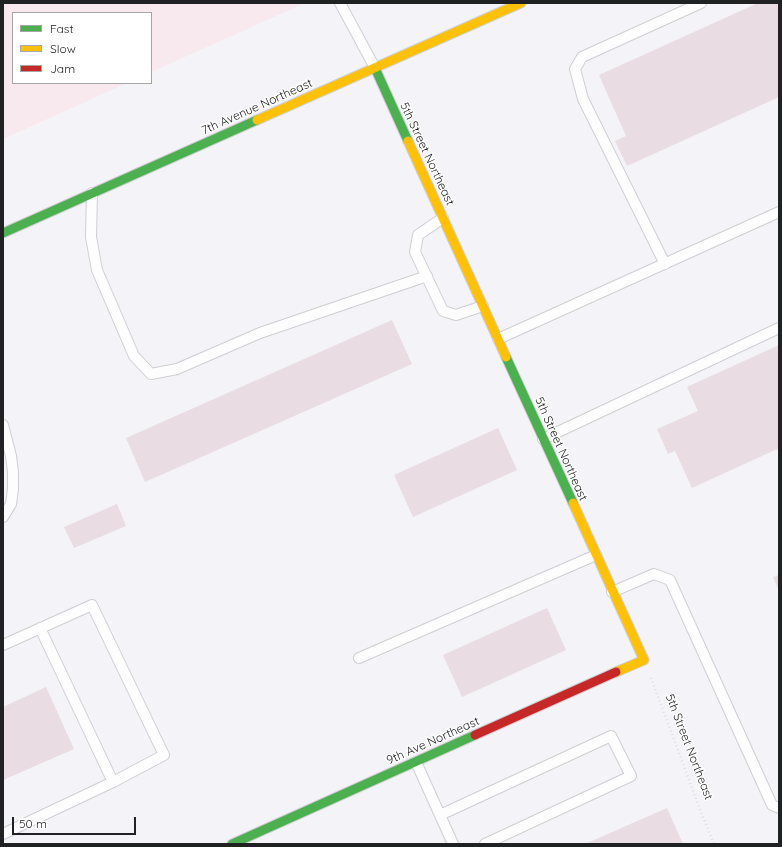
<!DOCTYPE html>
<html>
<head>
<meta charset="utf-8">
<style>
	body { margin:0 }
	#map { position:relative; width:782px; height:847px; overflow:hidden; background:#f3f3f8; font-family:Quicksand,sans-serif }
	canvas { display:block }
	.frame { position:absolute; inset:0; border:4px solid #202123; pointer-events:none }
	.legend { position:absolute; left:12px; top:12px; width:140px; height:72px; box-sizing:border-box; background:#fff; border:1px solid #a6a6a7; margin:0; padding:5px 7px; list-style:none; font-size:12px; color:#202123 }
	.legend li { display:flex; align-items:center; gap:8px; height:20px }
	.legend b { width:20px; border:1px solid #a6a6a7 }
	.scale { position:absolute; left:12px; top:817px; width:124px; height:18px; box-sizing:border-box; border:2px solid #202123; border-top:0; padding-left:5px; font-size:12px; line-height:14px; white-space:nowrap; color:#202123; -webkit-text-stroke:3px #fff; paint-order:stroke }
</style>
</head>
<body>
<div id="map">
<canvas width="782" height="847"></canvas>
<div class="frame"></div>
<ul class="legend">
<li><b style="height:5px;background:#4caf50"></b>Fast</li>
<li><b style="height:5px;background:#ffc107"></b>Slow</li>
<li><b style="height:5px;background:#c62828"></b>Jam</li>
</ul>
<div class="scale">50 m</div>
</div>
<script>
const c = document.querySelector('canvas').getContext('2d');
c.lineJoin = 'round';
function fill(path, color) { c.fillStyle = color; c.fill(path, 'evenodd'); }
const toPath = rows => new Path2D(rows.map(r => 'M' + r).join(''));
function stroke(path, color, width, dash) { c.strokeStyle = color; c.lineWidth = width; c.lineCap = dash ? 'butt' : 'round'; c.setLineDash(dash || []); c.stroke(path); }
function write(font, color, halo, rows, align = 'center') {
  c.font = font + ' Quicksand,sans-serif'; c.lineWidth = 3; c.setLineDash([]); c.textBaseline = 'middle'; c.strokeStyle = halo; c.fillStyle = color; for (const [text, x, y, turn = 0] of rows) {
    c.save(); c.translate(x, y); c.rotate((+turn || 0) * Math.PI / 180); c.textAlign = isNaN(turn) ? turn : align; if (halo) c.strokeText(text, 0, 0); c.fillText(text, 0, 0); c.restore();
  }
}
const industrial = toPath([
	[3,3,305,3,151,72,151,13,13,13,13,83,127,83,3,139]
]);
const building = toPath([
	[758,3,779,3,779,97,627,166,615,141,626,136,599,75],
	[392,320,412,364,145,482,126,438],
	[779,345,779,453,777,449,692,488,675,451,668,454,657,429,698,411,687,387],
	[498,428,517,470,413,517,394,475],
	[117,504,126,526,74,548,64,527],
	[779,575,779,591,773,577],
	[547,608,566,650,462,697,443,655],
	[46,687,74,749,3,780,3,707],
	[667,808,683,844,585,844]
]);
const path = toPath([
	[651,678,701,812,714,844]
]);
const lane = toPath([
	[340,3,375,68],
	[92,193,91,237,97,270,134,356,151,374,177,369,260,333,427,276],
	[443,218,418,235,415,252,443,311,456,315,483,306],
	[665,264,583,99,575,69,582,57,701,3],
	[498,339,779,212],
	[3,425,11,456,13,472,13,489,11,504,3,517],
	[543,439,779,328],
	[612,592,654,574,670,580,772,805,779,808],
	[40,628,113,782],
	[3,645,92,605,164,755,113,782,3,834],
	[359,658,596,555],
	[416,762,453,844],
	[440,815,611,736,631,776,485,844]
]);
const fast = toPath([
	[375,68,408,141],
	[3,233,257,120],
	[506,357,573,503],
	[232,844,475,735]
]);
const slow = toPath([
	[257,120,521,3],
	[408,141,506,357],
	[573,503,644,660,616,672]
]);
const jam = toPath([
	[475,735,616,672]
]);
const streetNames = [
	["7th Avenue Northeast",257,107,-24],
	["5th Street Northeast",427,154,65],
	["5th Street Northeast",561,449,66],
	["9th Ave Northeast",433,741,-24],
	["5th Street Northeast",689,747,69]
];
fill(industrial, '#f8e9ee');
fill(building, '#e9dce3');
stroke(lane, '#cfcfd3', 12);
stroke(fast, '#cfcfd3', 11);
stroke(slow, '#cfcfd3', 11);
stroke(jam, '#cfcfd3', 11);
stroke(path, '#dfdfe0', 2.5, [1, 3]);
stroke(lane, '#fdfdfe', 10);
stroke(fast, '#4caf50', 9);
stroke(slow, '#ffc107', 9);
stroke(jam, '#c62828', 9);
write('12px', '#202123', '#fff', streetNames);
</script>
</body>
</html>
